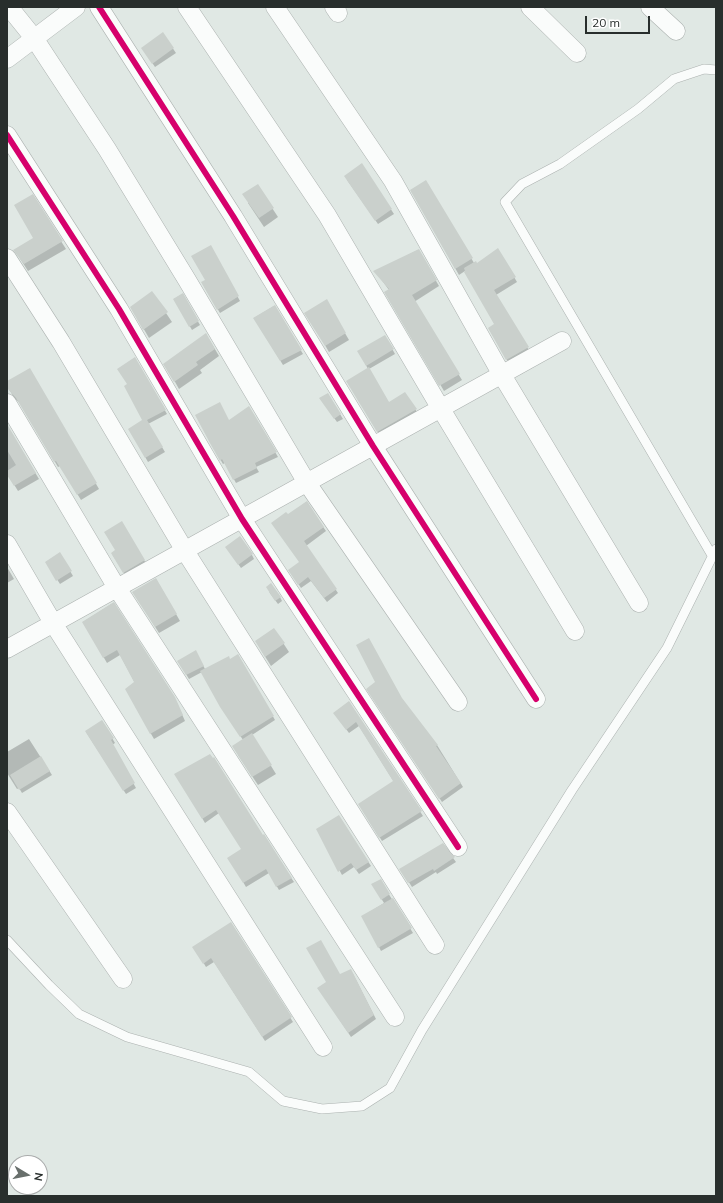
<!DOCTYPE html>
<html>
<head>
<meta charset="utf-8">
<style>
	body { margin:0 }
	#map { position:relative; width:723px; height:1203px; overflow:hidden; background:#e0e8e4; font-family:Mulish,sans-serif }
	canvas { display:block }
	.frame { position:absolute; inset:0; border:8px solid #282e2c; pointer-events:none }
	.north { position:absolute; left:8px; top:1155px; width:40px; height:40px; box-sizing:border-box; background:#fff; border:1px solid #a9abab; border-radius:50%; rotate:100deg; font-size:11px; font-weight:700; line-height:16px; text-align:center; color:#282e2c }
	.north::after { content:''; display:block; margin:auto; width:14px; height:18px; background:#686f6c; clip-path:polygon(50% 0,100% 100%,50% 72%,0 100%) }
	.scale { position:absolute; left:585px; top:16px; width:65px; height:18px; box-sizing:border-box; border:2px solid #282e2c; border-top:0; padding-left:5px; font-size:12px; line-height:14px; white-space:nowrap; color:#282e2c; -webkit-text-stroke:3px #fff; paint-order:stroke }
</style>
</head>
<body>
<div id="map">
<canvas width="723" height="1203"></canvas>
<div class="frame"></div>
<div class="north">N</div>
<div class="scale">20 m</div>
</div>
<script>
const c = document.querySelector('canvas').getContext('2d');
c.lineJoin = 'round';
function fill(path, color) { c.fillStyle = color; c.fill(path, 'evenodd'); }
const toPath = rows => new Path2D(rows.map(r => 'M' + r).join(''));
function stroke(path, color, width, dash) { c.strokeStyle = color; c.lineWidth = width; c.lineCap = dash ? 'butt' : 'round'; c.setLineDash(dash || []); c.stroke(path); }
const shadow = toPath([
	[163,34,176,53,155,67,145,52],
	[361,164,394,214,378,224,347,180],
	[426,181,474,263,477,264,498,250,517,282,496,295,530,352,509,363,489,329,495,325,465,271,459,275,411,190],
	[257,185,278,217,264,227,248,203],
	[32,196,66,249,28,271,19,257,35,238],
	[210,246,240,301,220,313,202,283,207,280],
	[418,250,439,286,414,302,462,380,444,391,386,292,389,290,375,271],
	[152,292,172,322,149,338,131,307],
	[182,294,200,325,192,330,174,299],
	[274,306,303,354,283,365,254,318],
	[306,313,339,323,349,340,329,352],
	[206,334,219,356,200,370,202,373,179,389,165,364],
	[385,336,395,354,369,369,389,403,405,394,421,418,382,439,352,389,368,369,359,352],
	[135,359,167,414,148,424,165,452,148,462,129,429,144,421,128,385],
	[29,369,99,489,81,500,60,466,58,467,20,403,15,399,7,386,7,383],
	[328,394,343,419,337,422,323,402],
	[249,407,278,457,256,467,259,472,236,483,225,463,223,464,214,449,229,421],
	[7,426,39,479,18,491,7,473],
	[306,502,326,531,306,546,338,593,327,602,311,581,301,588,292,574,300,562,288,516],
	[122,523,147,565,126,576,112,554,116,551],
	[229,551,252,555,254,559,241,568],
	[60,554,73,576,60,584,46,562],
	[7,567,14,579,7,583],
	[156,579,180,621,159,633,137,598],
	[269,592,280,597,282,601,278,604],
	[113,603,177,703,185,721,154,739,135,706,135,683,120,655,107,663,83,622],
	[274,629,289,652,271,666,261,650],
	[196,652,205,669,230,661,238,655,275,720,252,735,276,774,258,785,238,755,243,740,224,711,202,672,189,679,178,661],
	[370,693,402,699,437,745,463,787,442,802],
	[349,702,423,816,382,841,359,804,394,782,359,726,349,733,337,717],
	[102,721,115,743,112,745,136,788,126,794,86,732],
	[29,739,52,775,22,793,19,788,17,789,7,773,7,752],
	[212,760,263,837,294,882,279,890,269,873,246,887,229,858,242,849,219,813,205,823,176,774],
	[339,817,371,866,359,874,354,867,342,875,318,830],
	[443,844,456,862,437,874,436,872,412,887,401,870],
	[380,880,413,933,381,951,363,916,384,903,373,885],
	[231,924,293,1022,265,1041,214,962,206,967,194,947],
	[353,974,376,1019,351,1037,321,992,327,983,339,976]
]);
const building = toPath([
	[163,32,174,48,152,64,141,48],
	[362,163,392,209,375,221,344,176],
	[426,180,473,258,455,269,410,190],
	[258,184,274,208,259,218,242,194],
	[33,194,63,241,24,264,13,250,33,238,14,205],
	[211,245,239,296,217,310,201,282,205,280,191,256],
	[498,248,516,277,494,290,529,347,506,360,488,328,494,324,464,272,465,271,464,268,476,261,477,263],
	[419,249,437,280,412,295,460,374,439,386,384,292,389,289,373,271],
	[152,291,168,312,143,330,130,307],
	[183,293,199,321,189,327,173,299],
	[327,299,346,333,325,346,304,313],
	[275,305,302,350,280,361,253,318],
	[206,333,215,349,196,362,198,365,174,382,163,364],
	[385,335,394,349,366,366,357,351],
	[135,357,166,410,147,420,163,447,145,458,128,429,142,420,124,386,127,384,117,369],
	[369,367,389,402,405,392,417,409,377,432,346,381],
	[30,368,97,483,77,495,56,461,54,462,16,398,7,388,7,381],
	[328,393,341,414,334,419,319,398],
	[220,402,229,420,249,406,277,452,255,463,257,468,233,480,222,459,220,461,211,445,195,415],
	[7,424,36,473,14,486,7,475,7,471,16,465,7,450],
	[307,501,324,527,304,541,337,589,324,598,308,577,298,585,288,570,299,562,271,523,286,512,288,514],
	[122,521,145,560,123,573,111,553,115,550,104,532],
	[240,536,253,554,238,565,225,547],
	[60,552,72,571,56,581,45,562],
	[156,578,177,614,155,627,132,592],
	[271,583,281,597,275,601,266,587],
	[114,602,175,697,183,715,150,734,125,689,134,682,117,650,103,658,82,622],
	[274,628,285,643,265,657,255,641],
	[369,638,402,698,438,745,436,746,461,783,439,799,366,689,375,682,356,645],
	[196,650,204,666,186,675,177,661],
	[238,654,274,716,240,737,220,707,200,671,229,656,230,659],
	[349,701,422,811,379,838,358,804,393,781,356,722,346,730,333,713],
	[102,720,114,738,111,740,135,783,123,791,85,731],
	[252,733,272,765,252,777,232,746],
	[210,754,213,758,214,757,263,835,264,834,292,878,276,887,266,869,243,883,227,858,241,849,216,810,202,819,174,774],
	[41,756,50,771,19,790,10,775],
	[339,815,369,862,356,870,351,863,338,872,316,829],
	[443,843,455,857,434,871,433,869,408,883,399,869],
	[381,879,390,894,381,900,371,884],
	[393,898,412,928,378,948,361,916],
	[231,922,292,1017,262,1037,211,958,203,964,192,947],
	[321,940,340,974,351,969,374,1015,348,1033,317,988,326,982,306,948]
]);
const lane = toPath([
	[713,557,505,202,522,184,560,164,638,109,674,79,704,69,716,70],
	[7,940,49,985,79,1014,127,1037,249,1072,283,1101,322,1109,362,1106,390,1088,422,1030,572,790,667,648,716,549]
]);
const street = toPath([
	[9,7,34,38,107,149,187,280,307,483,458,702],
	[99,7,233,216,373,446,536,699],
	[187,7,327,215,441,409,575,631],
	[275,7,393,181,502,375,639,603],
	[334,7,338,13],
	[530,7,577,53],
	[650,7,676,31],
	[7,59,76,7],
	[7,135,119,309,242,519,458,847],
	[7,258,61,342,185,551,435,945],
	[7,403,117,588,395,1017],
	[7,544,53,623,323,1047],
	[7,649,562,341],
	[7,812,123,979]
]);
const cycleway = toPath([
	[99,7,233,216,373,446,536,699],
	[7,135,119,309,242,519,458,847]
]);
fill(shadow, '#0003');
fill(building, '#cad0cc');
stroke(lane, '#abb1af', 10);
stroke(street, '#abb1af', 19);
stroke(lane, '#fafcfb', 9);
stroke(street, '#fafcfb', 18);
stroke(cycleway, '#d6006c', 6);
</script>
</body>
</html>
